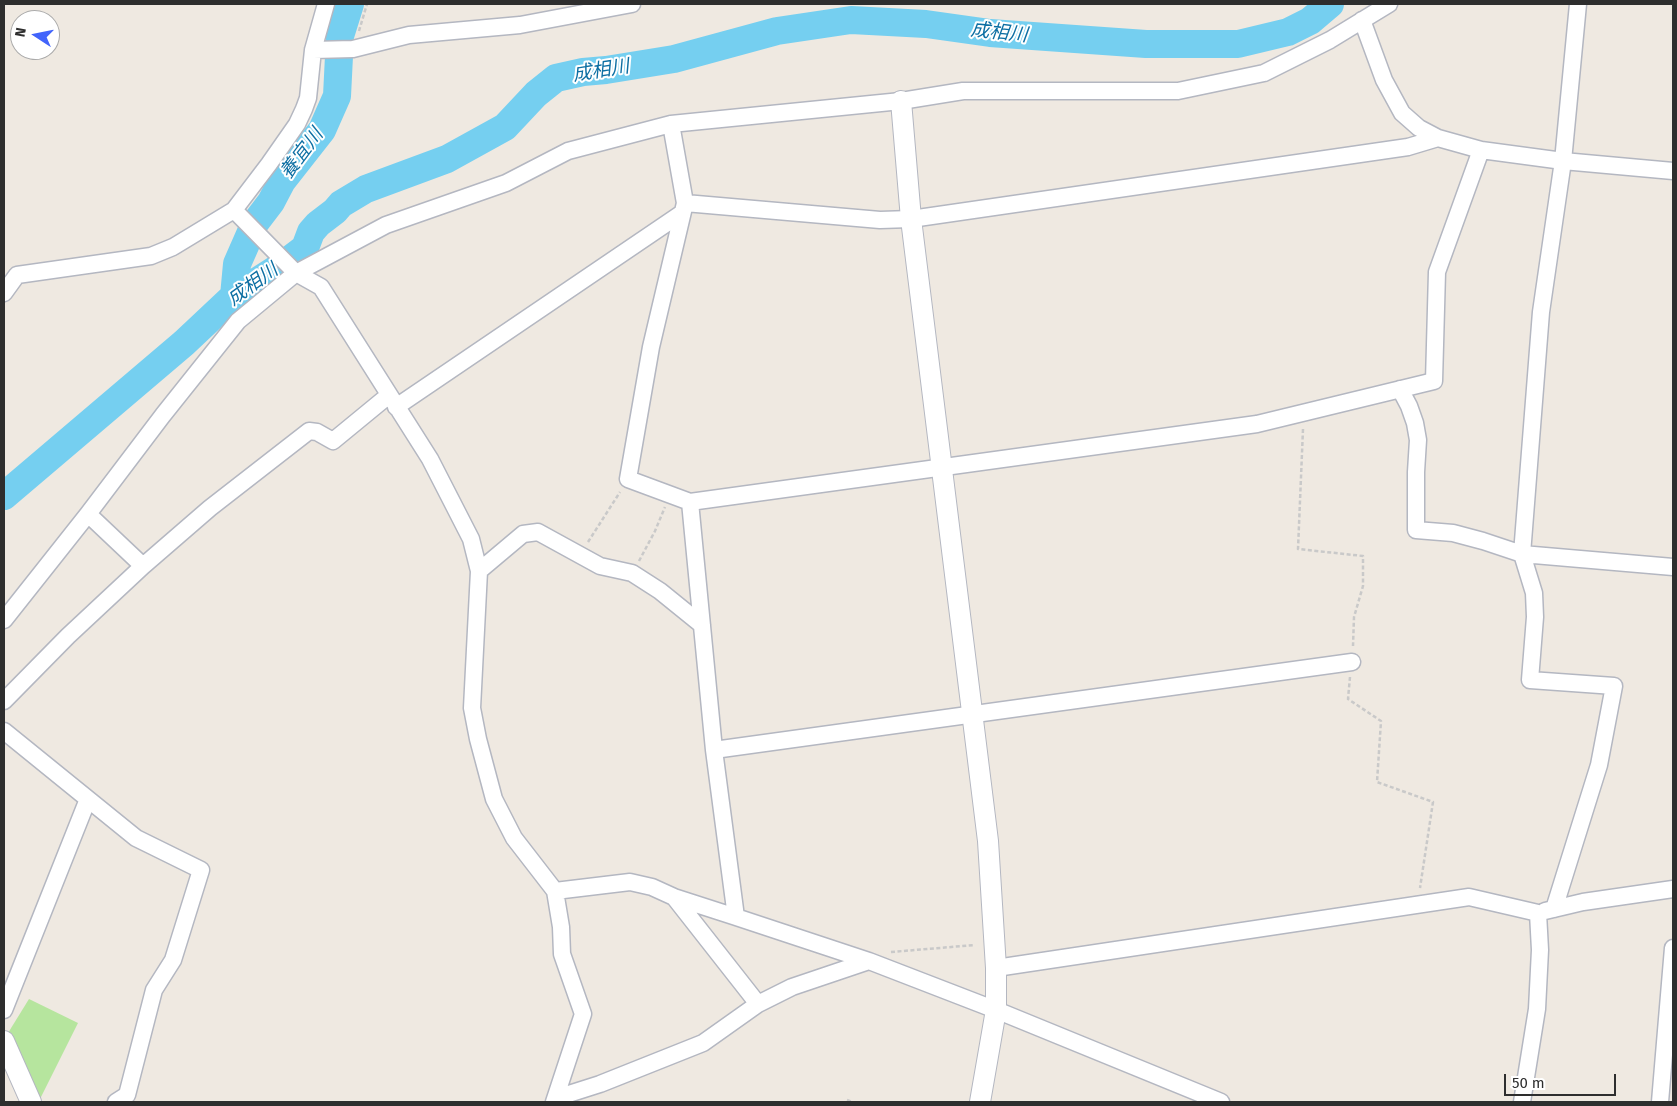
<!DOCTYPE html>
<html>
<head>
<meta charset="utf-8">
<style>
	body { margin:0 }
	#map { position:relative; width:1677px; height:1106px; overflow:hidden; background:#efe9e1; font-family:"Fira Sans",sans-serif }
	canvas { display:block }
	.frame { position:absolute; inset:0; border:5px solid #2e2e2e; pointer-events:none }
	.north { position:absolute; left:10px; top:10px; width:50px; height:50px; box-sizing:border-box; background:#fff; border:1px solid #ababab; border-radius:50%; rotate:281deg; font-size:14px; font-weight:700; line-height:20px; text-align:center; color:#2e2e2e }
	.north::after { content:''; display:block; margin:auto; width:18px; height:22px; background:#4264fb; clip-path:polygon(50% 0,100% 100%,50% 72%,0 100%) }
	.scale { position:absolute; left:1504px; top:1074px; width:112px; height:22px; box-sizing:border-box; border:2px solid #2e2e2e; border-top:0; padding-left:6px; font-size:15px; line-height:18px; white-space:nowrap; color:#2e2e2e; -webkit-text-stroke:4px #fff; paint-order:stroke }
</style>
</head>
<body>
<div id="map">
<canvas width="1677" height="1106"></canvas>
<div class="frame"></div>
<div class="north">N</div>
<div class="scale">50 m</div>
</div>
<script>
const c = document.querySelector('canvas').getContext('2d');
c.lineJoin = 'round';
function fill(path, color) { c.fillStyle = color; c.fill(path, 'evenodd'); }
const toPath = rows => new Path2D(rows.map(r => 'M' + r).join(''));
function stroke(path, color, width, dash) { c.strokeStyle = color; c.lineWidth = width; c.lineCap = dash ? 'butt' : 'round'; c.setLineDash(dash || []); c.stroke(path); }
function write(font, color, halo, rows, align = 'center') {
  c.font = font + ' "Fira Sans","Noto Sans JP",sans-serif'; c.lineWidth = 4; c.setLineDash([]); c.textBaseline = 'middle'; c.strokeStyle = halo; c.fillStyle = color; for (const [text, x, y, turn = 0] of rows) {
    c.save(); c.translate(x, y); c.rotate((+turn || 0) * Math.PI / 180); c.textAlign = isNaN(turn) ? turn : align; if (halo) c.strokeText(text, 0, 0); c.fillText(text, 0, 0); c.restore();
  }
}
const green = toPath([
	[29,999,78,1023,39,1101,8,1033]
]);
const river = toPath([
	[234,296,237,264,255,223,271,202,282,181,322,130,337,96,340,36,350,4],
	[4,496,184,343,234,296,284,264,305,248,311,232,318,224,335,211,341,204,366,189,447,159,505,127,536,94,556,78,583,72,606,70,674,59,777,31,851,20,926,24,990,33,1146,44,1238,44,1288,32,1310,21,1330,4]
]);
const path = toPath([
	[359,31,367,4],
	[1303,429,1298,549,1363,556,1363,586,1354,617,1353,646],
	[588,542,620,492],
	[639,561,655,531,665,507],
	[1350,677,1348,699,1381,721,1377,782,1433,802,1420,888],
	[891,952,975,945],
	[847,1100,852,1102]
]);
const minor = toPath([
	[1362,20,1384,80,1402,113,1419,128,1438,138],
	[313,50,353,49,409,35,520,25,632,4],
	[671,124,685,203,651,347,628,479,690,502],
	[1673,171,1563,161,1541,312,1522,554,1673,567],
	[685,203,880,220,911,219,1408,147,1438,138,1481,150,1563,161,1578,4],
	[234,210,296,273,321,287,430,459,471,539,479,571,472,708,478,739,494,799,514,838,555,891,561,927,562,954,583,1014,554,1102],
	[4,293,17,275,151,256,173,247,234,210,269,164,297,124,304,109,308,98,313,50,326,4],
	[1400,389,1409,406,1415,423,1418,440,1416,472,1416,530,1453,533,1483,541,1522,554,1534,593,1535,617,1530,680,1614,686,1599,765,1554,909],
	[396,407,682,213],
	[88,514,143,566],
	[479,571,523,534,538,532,600,566,632,573,660,591,702,625],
	[4,620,88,514,163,415,238,321,296,273,386,225,506,183,568,151,671,124,901,101,963,91,1178,91,1264,73,1330,40,1389,4],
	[4,701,68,636,143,566,210,508,309,431,317,432,333,441,389,395],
	[4,731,136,838,201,870,173,960,154,990,127,1095,116,1102],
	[714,750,1352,662],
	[555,891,630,882,652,887,674,897,758,1004],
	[674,897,736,917],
	[1545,911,1583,902,1673,889],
	[996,968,1469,897,1538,913,1540,950,1537,1009,1522,1102],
	[4,1010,88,799],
	[556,1098,600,1084,703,1043,758,1004,792,987,869,961],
	[1221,1102,996,1010,869,961,736,917,714,750,690,502,1257,424,1434,381,1437,272,1481,150],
	[1660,1102,1673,948]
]);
const tertiary = toPath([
	[901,101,911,219,988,841,996,968,996,1010,980,1102],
	[4,1041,31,1102]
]);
const waterNames = [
	["成相川",999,33,6],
	["成相川",601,71,-9],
	["養宜川",302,154,-53],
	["成相川",253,285,-36]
];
fill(green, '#b6e59e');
stroke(river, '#75cff0', 28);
stroke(minor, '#b4b7c1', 19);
stroke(tertiary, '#b4b7c1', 22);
stroke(path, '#c9c9c9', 2.5, [4, 2.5]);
stroke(minor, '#fff', 16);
stroke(tertiary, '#fff', 20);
write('italic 19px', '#0d6fa3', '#fff', waterNames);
</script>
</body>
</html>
